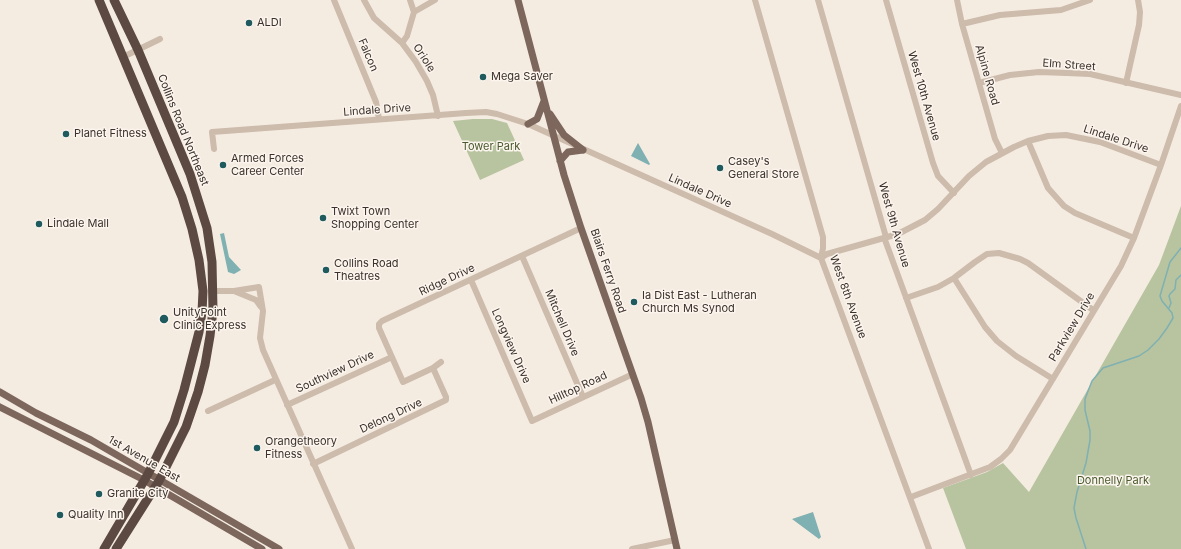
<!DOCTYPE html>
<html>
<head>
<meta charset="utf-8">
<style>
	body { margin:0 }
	canvas { display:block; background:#f4ebe1 }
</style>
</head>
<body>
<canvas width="1181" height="549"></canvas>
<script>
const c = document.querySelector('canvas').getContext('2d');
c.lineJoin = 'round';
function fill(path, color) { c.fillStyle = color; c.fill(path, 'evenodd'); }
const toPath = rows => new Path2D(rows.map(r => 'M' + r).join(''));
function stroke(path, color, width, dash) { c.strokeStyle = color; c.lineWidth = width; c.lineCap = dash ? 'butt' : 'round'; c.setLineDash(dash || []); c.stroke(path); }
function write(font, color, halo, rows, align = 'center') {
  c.font = font + ' Inter,sans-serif'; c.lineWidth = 3; c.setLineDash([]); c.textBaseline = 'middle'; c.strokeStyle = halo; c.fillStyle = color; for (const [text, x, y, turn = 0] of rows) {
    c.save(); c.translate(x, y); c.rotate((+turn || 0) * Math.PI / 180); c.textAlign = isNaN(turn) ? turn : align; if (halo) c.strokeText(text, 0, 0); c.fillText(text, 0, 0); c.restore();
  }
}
const green = toPath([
	[473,119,492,119,507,123,524,160,480,180,453,121],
	[1181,206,1181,549,966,549,943,488,987,472,1003,463,1029,492,1159,265]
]);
const water = toPath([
	[638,143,650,164,649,165,631,156],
	[224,233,229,257,241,270,234,274,228,272,220,234],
	[813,512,821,537,819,539,792,519]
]);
const stream = toPath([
	[1169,308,1171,303,1169,296,1170,294,1175,289,1176,280,1181,275],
	[1086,549,1076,518,1074,508,1077,492,1086,463,1090,440,1090,431,1085,410,1085,399,1092,381,1103,368,1139,356,1148,350,1159,339,1167,328,1173,318,1172,313,1162,301,1160,296,1170,262,1181,248]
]);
const minor = toPath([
	[334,0,376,102,379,119],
	[364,0,374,18,402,43],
	[410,0,414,12],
	[435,0,414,12,407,36,402,43,416,62,427,81,433,95,438,116],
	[755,0,823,237,823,248,821,258,929,549],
	[818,0,886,237,885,240,971,475],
	[886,0,933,163,938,176,954,193],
	[957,0,962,24,995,139,1002,153],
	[962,24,1000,15,1061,10,1090,0],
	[123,57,160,39],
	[979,83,1010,75,1039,72,1067,73,1090,74,1181,95],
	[1126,83,1139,25,1140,12,1138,0],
	[1028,141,1048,188,1064,206,1075,213,1134,238],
	[214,149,212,132,466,113,486,112,497,114,528,124,772,234,821,258],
	[522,256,583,397],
	[821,258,827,254,898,234,925,220,938,209,969,176,986,162,1014,147,1028,141,1048,136,1066,135,1100,142,1161,165],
	[954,278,985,327,997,341,1016,356,1053,379],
	[471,280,532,421,633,374],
	[212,291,234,291,259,287,263,311,260,338,263,350,352,549],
	[234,291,256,300,261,307],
	[906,298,938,287,954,278,975,262,987,254,999,253,1020,259,1028,263,1093,310],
	[441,362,433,368,403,382,379,328,379,324,382,321,581,228],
	[287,405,392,357],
	[208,411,275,380],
	[313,464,446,400,446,397,433,368],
	[911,497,990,467,1001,459,1010,450,1121,266,1134,238,1161,165,1181,106],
	[632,549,675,540]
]);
const major = toPath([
	[518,0,564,175,581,228,641,398,648,422,677,549],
	[550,114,564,135,583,150],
	[528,124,537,119,544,101],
	[560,161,568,152,583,150],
	[0,392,36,413,91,440,279,549],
	[0,407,144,480,262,549]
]);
const highway = toPath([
	[99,0,182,197,192,229,199,260,203,291,202,312,199,332,184,390,174,422,148,474,104,549],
	[114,0,138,50,190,174,207,228,212,262,213,310,210,336,205,365,198,392,186,427,159,481,116,549]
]);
const markers = [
	[249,23,4,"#1f5a5e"],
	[483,77,4,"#1f5a5e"],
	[66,134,4,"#1f5a5e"],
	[223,165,4,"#1f5a5e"],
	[720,168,4,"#1f5a5e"],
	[323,218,4,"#1f5a5e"],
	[39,224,4,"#1f5a5e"],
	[326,270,4,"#1f5a5e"],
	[634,302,4,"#1f5a5e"],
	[164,319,5,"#1f5a5e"],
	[257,448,4,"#1f5a5e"],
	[99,494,4,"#1f5a5e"],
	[60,515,4,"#1f5a5e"]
];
const poiNames = [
	["ALDI",257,23],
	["Mega Saver",491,77],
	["Planet Fitness",74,134],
	["Armed Forces",231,159],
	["Career Center",231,172],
	["Casey's",728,162],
	["General Store",728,175],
	["Twixt Town",331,212],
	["Shopping Center",331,225],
	["Lindale Mall",47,224],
	["Collins Road",334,264],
	["Theatres",334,277],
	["Ia Dist East - Lutheran",642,296],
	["Church Ms Synod",642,309],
	["UnityPoint",173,313],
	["Clinic Express",173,326],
	["Orangetheory",265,442],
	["Fitness",265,455],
	["Granite City",107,494],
	["Quality Inn",68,515]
];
const streetNames = [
	["Falcon",368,55,67],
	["Oriole",424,58,57],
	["Elm Street",1069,65,4],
	["Alpine Road",987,75,74],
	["West 10th Avenue",924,96,74],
	["Lindale Drive",377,110,-4],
	["Collins Road Northeast",183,130,68],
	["Lindale Drive",1116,139,18],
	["Lindale Drive",700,191,24],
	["West 9th Avenue",894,225,74],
	["Blairs Ferry Road",608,271,71],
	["Ridge Drive",447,280,-25],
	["West 8th Avenue",848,297,70],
	["Mitchell Drive",562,323,67],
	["Parkview Drive",1072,327,-59],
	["Longview Drive",511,346,66],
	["Southview Drive",335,372,-25],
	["Hilltop Road",578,388,-25],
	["Delong Drive",391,416,-25],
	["1st Avenue East",144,459,30]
];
const parkNames = [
	["Tower Park",491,147],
	["Donnelly Park",1113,481]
];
fill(green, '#b8c4a0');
fill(water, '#7fb0b2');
stroke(stream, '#7fb0b2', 1.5);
stroke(minor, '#cdbbac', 6);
stroke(major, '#7d675c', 7);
stroke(highway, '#5c4a42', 9);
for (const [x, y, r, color] of markers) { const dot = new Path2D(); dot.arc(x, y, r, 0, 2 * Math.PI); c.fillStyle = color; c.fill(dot); stroke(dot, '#fbf5ee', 1.5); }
write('11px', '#3b302b', '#fbf5ee', poiNames, 'left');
write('11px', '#3b302b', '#fbf5ee', streetNames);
write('11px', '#4a5a2e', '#fbf5ee', parkNames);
</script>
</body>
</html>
